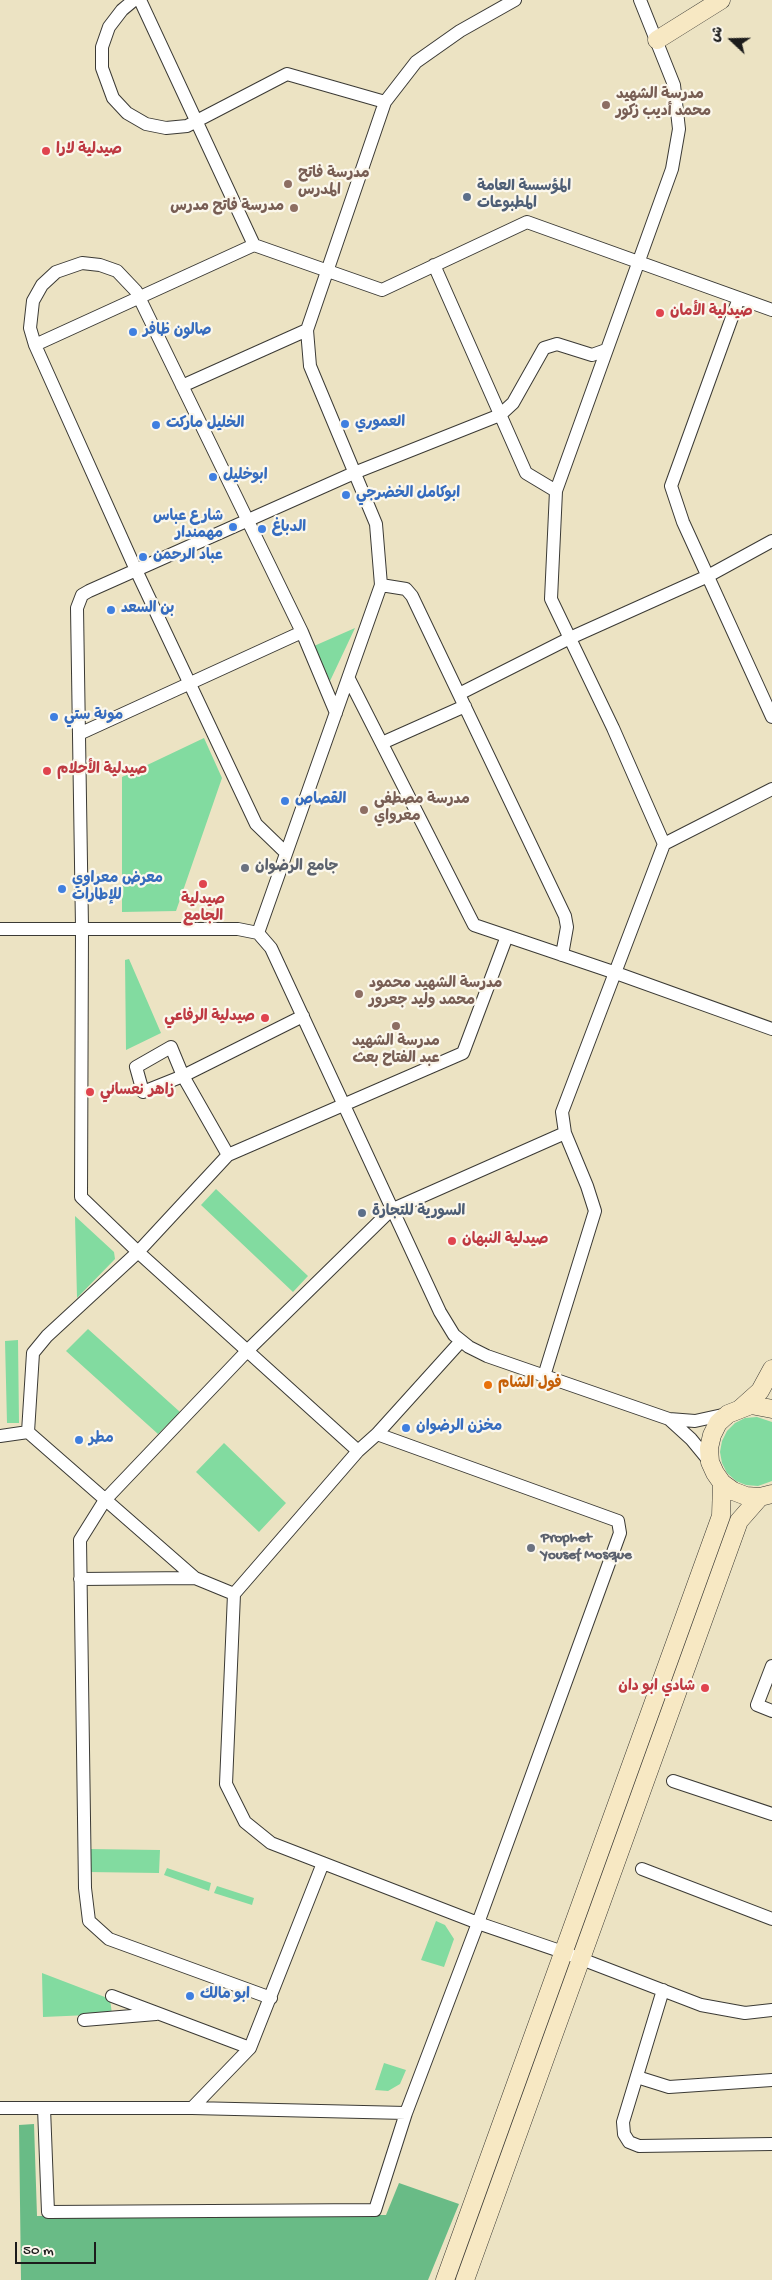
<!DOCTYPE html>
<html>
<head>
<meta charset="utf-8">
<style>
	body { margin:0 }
	#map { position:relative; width:772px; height:2280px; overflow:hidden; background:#ece3c3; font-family:"Gochi Hand","Playpen Sans Arabic",sans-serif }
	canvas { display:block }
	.north { position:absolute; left:707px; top:15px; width:50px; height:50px; -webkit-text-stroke:4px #fbf7ec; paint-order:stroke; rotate:291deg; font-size:14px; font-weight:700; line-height:20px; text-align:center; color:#1c1c1c }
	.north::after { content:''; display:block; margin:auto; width:18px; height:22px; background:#1c1c1c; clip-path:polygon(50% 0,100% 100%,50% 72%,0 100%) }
	.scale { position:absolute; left:15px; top:2242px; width:81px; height:22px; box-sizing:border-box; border:2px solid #1c1c1c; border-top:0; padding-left:6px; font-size:15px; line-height:18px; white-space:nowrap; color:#1c1c1c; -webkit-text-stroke:4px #fbf7ec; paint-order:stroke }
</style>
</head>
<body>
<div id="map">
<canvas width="772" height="2280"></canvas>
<div class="north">ش</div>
<div class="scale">50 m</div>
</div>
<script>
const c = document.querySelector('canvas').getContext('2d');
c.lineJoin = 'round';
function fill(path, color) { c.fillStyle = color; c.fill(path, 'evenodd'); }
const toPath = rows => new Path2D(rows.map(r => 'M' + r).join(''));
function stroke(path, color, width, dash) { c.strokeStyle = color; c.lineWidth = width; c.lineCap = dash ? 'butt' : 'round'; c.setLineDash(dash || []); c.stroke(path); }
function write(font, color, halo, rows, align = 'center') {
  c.font = font + ' "Gochi Hand","Playpen Sans Arabic",sans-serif'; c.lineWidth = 4.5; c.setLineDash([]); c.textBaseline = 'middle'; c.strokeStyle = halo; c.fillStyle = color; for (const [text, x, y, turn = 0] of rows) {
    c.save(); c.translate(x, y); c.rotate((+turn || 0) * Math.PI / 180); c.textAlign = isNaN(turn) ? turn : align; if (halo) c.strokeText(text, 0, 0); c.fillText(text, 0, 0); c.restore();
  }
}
const green = toPath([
	[355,628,330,681,314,646],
	[204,738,222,778,176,911,122,912,122,777],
	[129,959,161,1033,126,1050,125,960],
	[216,1189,308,1276,293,1292,201,1205],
	[75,1216,114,1252,115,1259,77,1298],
	[88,1329,180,1412,158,1434,66,1351],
	[18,1340,19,1423,7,1423,5,1341],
	[757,1417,772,1422,772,1481,758,1486,746,1485,736,1481,727,1473,722,1463,720,1452,722,1441,727,1431,735,1423,745,1418],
	[224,1443,286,1503,259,1532,196,1472],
	[89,1849,160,1850,159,1873,88,1872],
	[167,1868,211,1883,209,1891,164,1875],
	[217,1886,254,1898,252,1905,214,1893],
	[436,1921,445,1925,454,1939,444,1967,421,1960],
	[42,1973,110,1999,112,2014,43,2017],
	[384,2063,406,2070,400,2084,388,2091,375,2090]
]);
const forest = toPath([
	[34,2124,37,2216,386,2215,399,2183,459,2204,428,2280,21,2280,19,2125]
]);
const street = toPath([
	[134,0,122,10,109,27,102,47,102,68,113,98,127,113,146,124,166,128,187,126,287,74,385,102],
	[140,0,254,245],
	[640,0,674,85,679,129,672,169,556,491,551,599,613,728,664,844],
	[434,265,526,473,556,491],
	[739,298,671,486,683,522,772,717],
	[35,345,254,245,382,290,527,222,772,310],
	[182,386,307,330],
	[381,585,406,589,412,596,565,916,567,927,562,955],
	[349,679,474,925,616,973,772,1029],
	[459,694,570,638,708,576,772,541],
	[79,734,302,632],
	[382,743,465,706],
	[286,853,256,824,136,570,35,345,30,328,33,301,42,285,56,272,82,263,100,265,117,271,136,291,302,632,336,713],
	[0,929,238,929,258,933,271,948,440,1312,454,1335,469,1347,487,1356,669,1419,695,1421,727,1414],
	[258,933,381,585,376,524,310,366,307,330,385,102,416,62,460,31,515,0],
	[228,1155,183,1076,171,1047,136,1067,143,1092,183,1076,303,1016],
	[461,1341,377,1434,358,1451,234,1594,226,1784,245,1822,271,1843,478,1923,563,1952,701,2005,745,2013,772,2010],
	[544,1376,595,1211,587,1186,565,1133,562,1112,664,844,772,789],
	[669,1419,691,1439,710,1462],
	[28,1432,33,1353,47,1336,138,1252,228,1155,463,1053,507,936],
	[0,1436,28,1432,195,1578,234,1594],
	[358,1451,138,1252,81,1197,82,927,77,608,82,595,89,591,354,473,500,415,513,403,544,348,557,344,592,355,606,350],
	[80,1579,195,1578],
	[772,1666,757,1705,772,1711],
	[673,1781,772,1814],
	[642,1869,772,1919],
	[663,1990,623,2122,624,2134,629,2142,639,2146,772,2144],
	[112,1996,250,2048],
	[271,1998,109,1939,89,1921,85,1888,80,1540,105,1500,248,1350,391,1210,565,1133],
	[84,2020,156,2014],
	[637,2077,669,2087,772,2080],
	[0,2108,192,2108,406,2113],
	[44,2108,48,2212,375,2210,406,2113,478,1923,620,1533,618,1521,377,1434],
	[192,2108,250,2048,323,1863]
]);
const secondary = toPath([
	[657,40,721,0],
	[741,1408,760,1391,772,1369],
	[772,1409,751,1405,728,1414,718,1423,712,1435,709,1448,710,1462,715,1473,722,1483,733,1491,746,1496,760,1497,772,1494],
	[445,2280,721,1516,722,1483],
	[465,2280,739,1521,760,1497]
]);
const markers = [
	[606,105,5,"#8d6e63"],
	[46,151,5,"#e0444e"],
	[288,184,5,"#8d6e63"],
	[467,197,5,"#5c6f8a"],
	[294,208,5,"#8d6e63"],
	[660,313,5,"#e0444e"],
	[133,332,5,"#3f7fe0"],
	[345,424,5,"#3f7fe0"],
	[156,425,5,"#3f7fe0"],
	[213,477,5,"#3f7fe0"],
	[346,495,5,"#3f7fe0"],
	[233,527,5,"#3f7fe0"],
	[262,529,5,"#3f7fe0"],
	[143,557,5,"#3f7fe0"],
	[111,610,5,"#3f7fe0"],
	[54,717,5,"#3f7fe0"],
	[47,771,5,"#e0444e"],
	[285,801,5,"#3f7fe0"],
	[364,810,5,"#8d6e63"],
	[245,868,5,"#6b7280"],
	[203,884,5,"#e0444e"],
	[62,889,5,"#3f7fe0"],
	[359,994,5,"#8d6e63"],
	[265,1018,5,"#e0444e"],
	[396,1026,5,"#8d6e63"],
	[90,1092,5,"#e0444e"],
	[362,1213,5,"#5c6f8a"],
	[452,1241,5,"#e0444e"],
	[488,1385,5,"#e8710a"],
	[406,1428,5,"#3f7fe0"],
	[79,1440,5,"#3f7fe0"],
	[531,1548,5,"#6b7280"],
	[705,1688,5,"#e0444e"],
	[190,1996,5,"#3f7fe0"]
];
const educationNames = [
	["مدرسة الشهيد",616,96],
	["محمد أديب زكور",616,113],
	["مدرسة فاتح",298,175],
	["المدرس",298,192],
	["مدرسة فاتح مدرس",284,208,"right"],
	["مدرسة مصطفى",374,801],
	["معرواي",374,818],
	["مدرسة الشهيد محمود",369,985],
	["محمد وليد جعرور",369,1002],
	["مدرسة الشهيد",396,1043,"center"],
	["عبد الفتاح بعث",396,1060,"center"]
];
const healthNames = [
	["صيدلية لارا",56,151],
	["صيدلية الأمان",670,313],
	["صيدلية الأحلام",57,771],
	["صيدلية",203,901,"center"],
	["الجامع",203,918,"center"],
	["صيدلية الرفاعي",255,1018,"right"],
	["زاهر نعساني",100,1092],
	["صيدلية النبهان",462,1241],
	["شادي ابو دان",695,1688,"right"]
];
const serviceNames = [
	["المؤسسة العامة",477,188],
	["المطبوعات",477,205],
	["السورية للتجارة",372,1213]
];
const shopNames = [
	["صالون ظافر",143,332],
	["العموري",355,424],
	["الخليل ماركت",166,425],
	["ابوخليل",223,477],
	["ابوكامل الخضرجي",356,495],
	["شارع عباس",223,518,"right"],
	["مهمندار",223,535,"right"],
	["الدباغ",272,529],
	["عباد الرحمن",153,557],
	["بن السعد",121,610],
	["مونة ستي",64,717],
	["القصاص",295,801],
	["معرض معراوي",72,880],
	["للإطارات",72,897],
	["مخزن الرضوان",416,1428],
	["مطر",89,1440],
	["ابو مالك",200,1996]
];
const worshipNames = [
	["جامع الرضوان",255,868],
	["Prophet",541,1539],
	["Yousef Mosque",541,1556]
];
const foodNames = [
	["فول الشام",498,1385]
];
fill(green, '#82dba0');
fill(forest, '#69bb86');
stroke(street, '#3b3a35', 14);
stroke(secondary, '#3b3a35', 19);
stroke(street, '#fff', 12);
stroke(secondary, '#f7e8c3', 18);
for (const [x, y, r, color] of markers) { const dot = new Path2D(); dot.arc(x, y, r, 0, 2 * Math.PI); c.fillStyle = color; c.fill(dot); stroke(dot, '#fbf7ec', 2); }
write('bold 15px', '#785e54', '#fbf7ec', educationNames, 'left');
write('bold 15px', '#be3a42', '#fbf7ec', healthNames, 'left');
write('bold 15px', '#4e5e75', '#fbf7ec', serviceNames, 'left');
write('bold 15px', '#366cbe', '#fbf7ec', shopNames, 'left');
write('bold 15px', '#5b616d', '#fbf7ec', worshipNames, 'left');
write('bold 15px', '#c56008', '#fbf7ec', foodNames, 'left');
</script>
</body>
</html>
